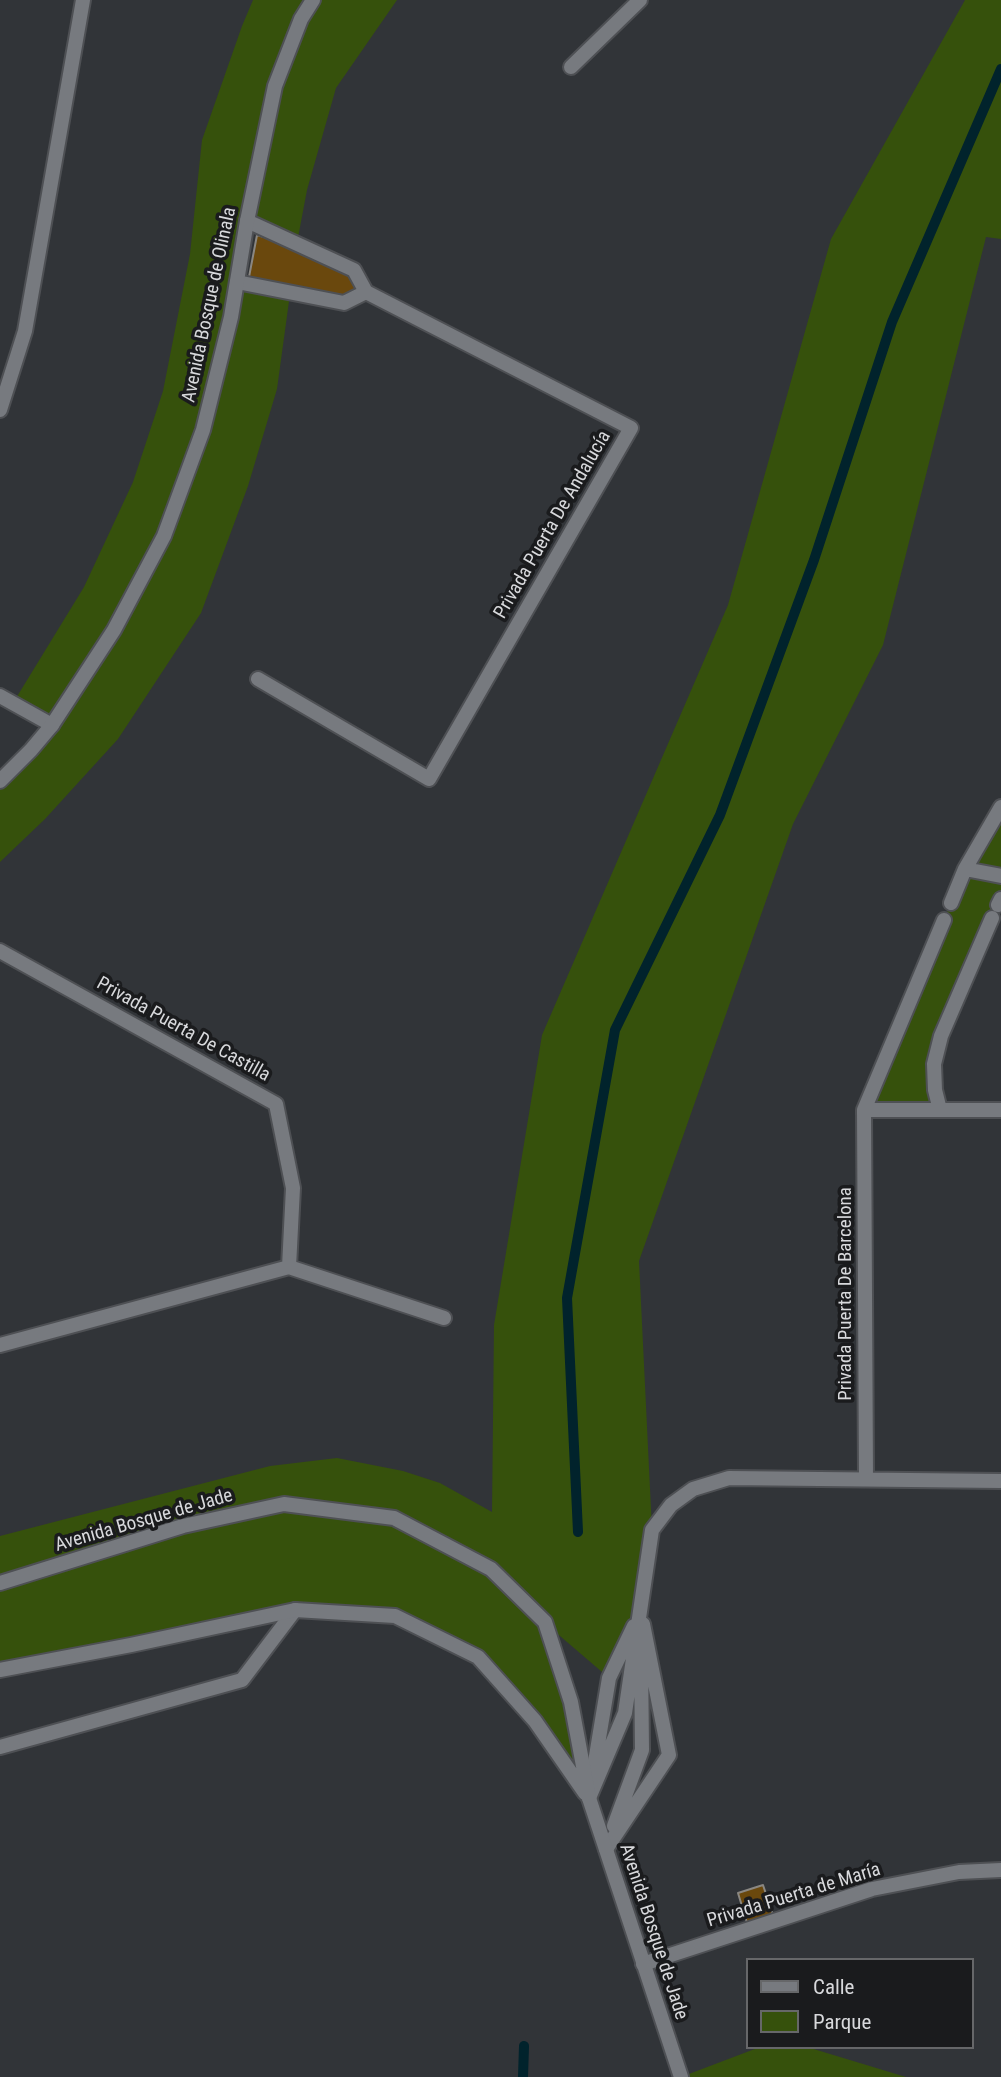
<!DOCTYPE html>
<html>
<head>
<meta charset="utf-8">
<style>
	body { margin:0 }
	#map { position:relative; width:1001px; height:2077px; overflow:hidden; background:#313438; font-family:"Roboto Condensed",sans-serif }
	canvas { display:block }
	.legend { position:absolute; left:746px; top:1958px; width:228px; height:91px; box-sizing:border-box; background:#1a1b1d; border:2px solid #666769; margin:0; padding:9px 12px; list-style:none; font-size:21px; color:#d8d9dc }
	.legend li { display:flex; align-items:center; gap:14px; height:35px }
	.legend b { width:35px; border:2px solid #666769 }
</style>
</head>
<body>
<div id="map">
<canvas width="1001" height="2077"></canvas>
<ul class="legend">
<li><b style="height:9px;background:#777a7f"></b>Calle</li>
<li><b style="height:19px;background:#36510c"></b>Parque</li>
</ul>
</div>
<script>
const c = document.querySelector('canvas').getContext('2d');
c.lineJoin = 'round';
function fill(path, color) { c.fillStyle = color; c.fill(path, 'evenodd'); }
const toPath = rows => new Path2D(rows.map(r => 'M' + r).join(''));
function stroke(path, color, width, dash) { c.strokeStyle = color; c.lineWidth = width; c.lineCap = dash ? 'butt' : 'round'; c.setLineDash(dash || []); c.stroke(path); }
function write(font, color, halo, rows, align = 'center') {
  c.font = font + ' "Roboto Condensed",sans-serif'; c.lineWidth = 7; c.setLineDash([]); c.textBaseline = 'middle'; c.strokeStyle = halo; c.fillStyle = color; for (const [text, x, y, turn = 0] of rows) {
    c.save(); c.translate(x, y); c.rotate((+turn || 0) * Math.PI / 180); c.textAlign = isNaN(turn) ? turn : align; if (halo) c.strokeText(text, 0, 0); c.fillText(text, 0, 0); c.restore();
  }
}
const green = toPath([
	[253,0,397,0,336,88,307,190,297,243,248,221,237,282,290,294,277,389,248,486,201,613,118,739,45,819,0,862,0,782,52,725,13,703,84,587,133,482,163,391,190,254,202,140,242,26],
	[965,0,1001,0,1001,239,986,237,883,645,793,824,639,1261,652,1530,640,1612,609,1678,546,1624,589,1798,478,1657,395,1616,295,1610,0,1670,0,1536,270,1466,337,1458,403,1471,440,1483,492,1512,494,1325,542,1035,728,605,831,239],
	[1001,807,1001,899,941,1036,940,1110,864,1110,965,869],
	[760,2047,807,2047,906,2077,681,2077]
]);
const stream = toPath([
	[578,1532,567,1298,615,1030,720,815,814,560,892,322,1001,69],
	[523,2077,524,2046]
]);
const building = toPath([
	[257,235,295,246,350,273,359,289,343,299,249,277,257,235],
	[763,1885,774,1918,748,1926,738,1893,763,1885]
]);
const minor = toPath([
	[571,67,640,0],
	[247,221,354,270,366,292,631,428,429,779,258,679],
	[237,282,344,303,366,292],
	[0,410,25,331,83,0],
	[0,696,52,725],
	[965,869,1001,876],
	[951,903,965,869,1001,807],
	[998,905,1001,899],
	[0,951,276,1104,293,1188,289,1267],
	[864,1110,1001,1110],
	[940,1110,935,1090,934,1064,941,1036,992,918],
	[0,1345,289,1267,444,1318],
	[866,1478,864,1110,944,920],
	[0,1747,242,1680,295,1610],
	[593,1774,609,1678,634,1626],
	[589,1798,625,1713,652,1530,671,1505,693,1489,729,1478,1001,1481],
	[614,1826,642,1750,641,1656],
	[606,1849,669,1755,643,1624],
	[643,1964,872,1889,959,1872,1001,1870]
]);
const tertiary = toPath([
	[0,781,31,750,52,725,114,630,164,536,203,430,231,317,247,221,275,86,301,19,313,0],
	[0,1583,183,1526,284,1504,394,1518,491,1569,545,1622,571,1702,589,1798,681,2077],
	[0,1670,131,1645,295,1610,395,1616,478,1657,535,1721,585,1793]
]);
const streetNames = [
	["Avenida Bosque de Olinala",210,305,-78],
	["Privada Puerta De Andalucía",553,525,-60],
	["Privada Puerta De Castilla",183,1030,29],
	["Privada Puerta De Barcelona",846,1294,-90],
	["Avenida Bosque de Jade",144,1521,-16],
	["Privada Puerta de María",794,1896,-17],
	["Avenida Bosque de Jade",653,1932,72]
];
fill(green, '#36510c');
stroke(stream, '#01232c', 10);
fill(building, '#6a480d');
stroke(building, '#8a8782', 2);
stroke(minor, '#4e5054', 18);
stroke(tertiary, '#4e5054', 18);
stroke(minor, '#777a7f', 14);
stroke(tertiary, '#777a7f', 14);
write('19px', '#d8d9dc', '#1a1b1d', streetNames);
</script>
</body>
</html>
